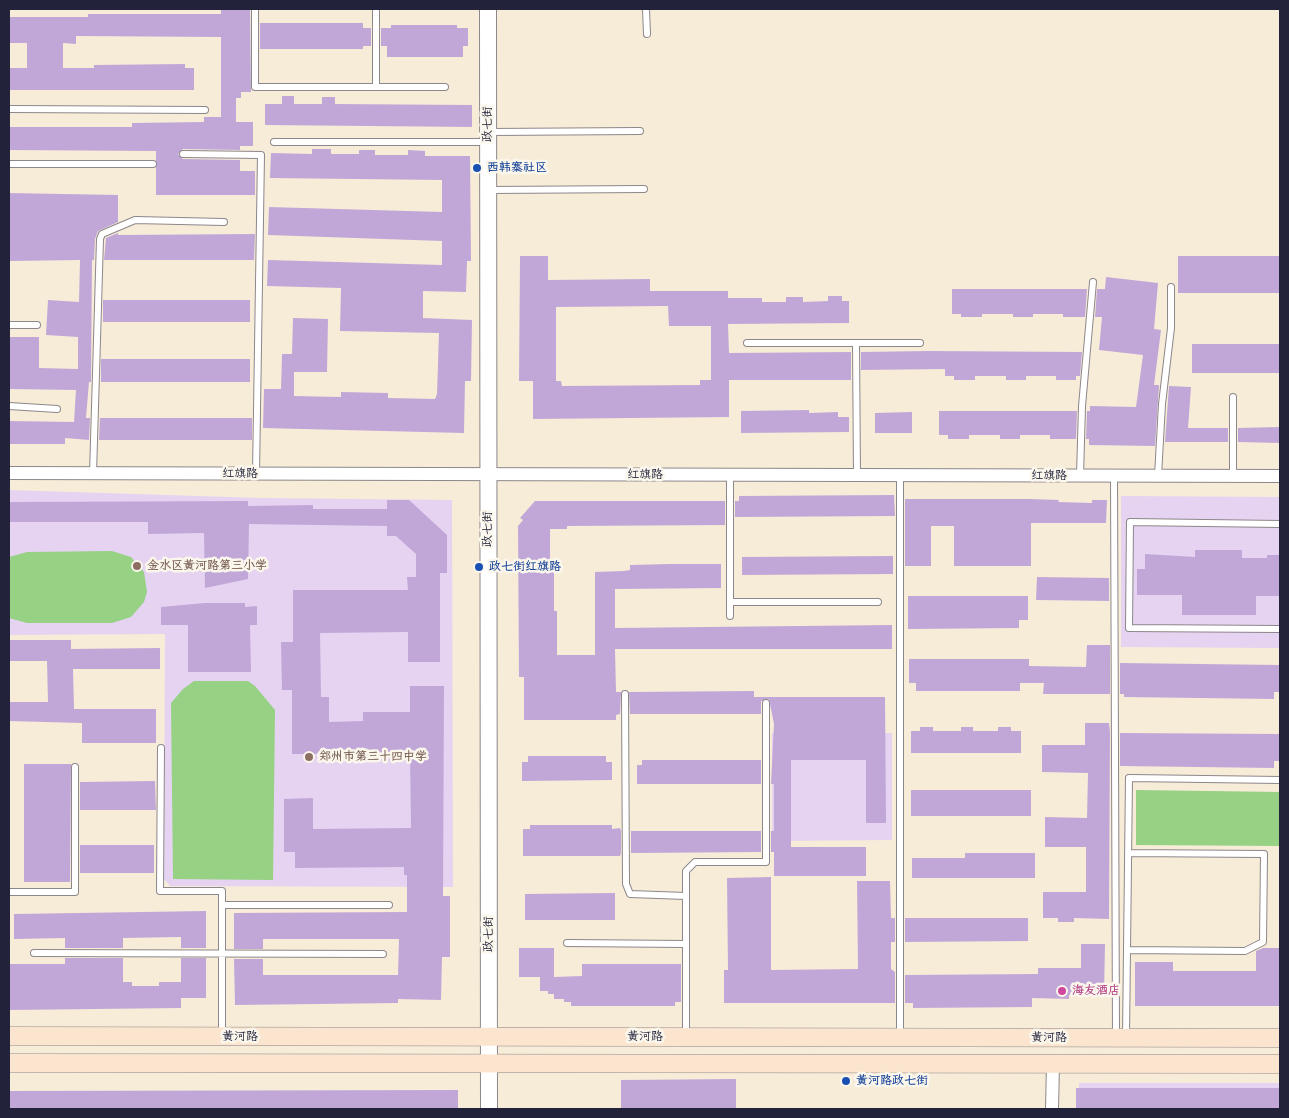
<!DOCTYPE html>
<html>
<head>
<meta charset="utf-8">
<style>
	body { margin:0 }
	#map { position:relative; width:1289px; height:1118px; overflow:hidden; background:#f7ecd8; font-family:"Shantell Sans",sans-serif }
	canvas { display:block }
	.frame { position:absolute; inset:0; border:10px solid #22223b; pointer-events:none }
</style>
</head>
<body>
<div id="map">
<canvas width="1289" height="1118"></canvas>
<div class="frame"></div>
</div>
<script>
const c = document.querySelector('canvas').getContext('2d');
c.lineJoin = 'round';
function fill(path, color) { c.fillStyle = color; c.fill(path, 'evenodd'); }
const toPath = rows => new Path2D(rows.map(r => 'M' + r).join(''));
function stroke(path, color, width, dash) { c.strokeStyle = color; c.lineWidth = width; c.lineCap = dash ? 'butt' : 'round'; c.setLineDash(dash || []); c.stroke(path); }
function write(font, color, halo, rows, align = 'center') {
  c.font = font + ' "Shantell Sans","LXGW WenKai TC",sans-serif'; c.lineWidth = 5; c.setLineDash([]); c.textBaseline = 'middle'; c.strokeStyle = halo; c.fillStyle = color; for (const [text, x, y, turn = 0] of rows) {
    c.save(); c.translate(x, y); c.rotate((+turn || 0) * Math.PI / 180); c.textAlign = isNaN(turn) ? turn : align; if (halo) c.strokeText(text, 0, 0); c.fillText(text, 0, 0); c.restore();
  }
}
const built = toPath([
	[9,490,261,498,452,500,453,887,170,886,164,879,165,634,9,635],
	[1121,496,1280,497,1280,648,1121,647],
	[772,733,892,733,892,840,772,841],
	[1079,1083,1280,1083,1280,1109,1079,1109]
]);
const green = toPath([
	[112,551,131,557,144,572,147,592,144,602,131,617,112,623,27,623,9,618,9,557,27,552],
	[194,681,248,681,255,686,275,710,273,880,173,879,171,703,183,689],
	[1136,790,1280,792,1280,846,1136,845]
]);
const building = toPath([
	[221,9,250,9,251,92,241,92,241,98,236,98,236,122,253,122,253,146,240,146,240,150,183,149,178,154,183,159,240,160,240,171,255,171,255,195,156,195,156,151,9,150,9,127,132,127,132,123,204,122,204,117,221,117,221,37,76,36,76,44,63,43,63,68,94,68,94,65,185,64,185,68,194,68,194,90,9,90,9,68,27,68,27,43,9,43,9,17,88,17,88,14,221,14],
	[260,23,363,23,363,28,371,28,371,46,363,46,363,49,260,49],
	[391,25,457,25,457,28,468,28,468,46,463,46,463,57,387,57,387,46,381,46,381,28,391,28],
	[282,96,294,96,294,104,322,104,322,97,335,97,335,104,472,105,472,127,265,125,265,104,282,104],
	[312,149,331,149,331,154,359,154,359,150,375,150,375,155,408,155,408,150,425,151,425,156,470,156,471,261,467,261,466,292,423,291,423,318,472,320,471,381,465,381,464,433,263,428,264,389,281,389,282,354,292,354,293,318,328,319,327,372,294,372,294,396,341,397,341,392,388,393,388,398,435,399,437,394,439,333,340,331,341,288,267,286,268,260,442,265,442,241,268,235,269,207,442,212,442,180,270,178,271,153,312,154],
	[9,193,118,195,118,222,98,231,95,239,94,260,92,260,91,382,89,382,86,418,90,418,89,440,65,438,65,444,9,444,9,421,74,422,76,390,9,389,9,337,39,337,39,368,78,369,78,337,46,335,48,300,79,302,80,260,9,261],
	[118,233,118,235,255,234,254,260,104,260,106,238],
	[520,256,548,256,548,280,650,279,650,291,728,291,728,298,762,298,762,302,786,302,786,297,803,297,803,302,828,301,828,296,842,296,842,301,849,301,849,323,728,324,729,353,851,352,851,380,729,380,729,417,533,419,533,381,519,381],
	[668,306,669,326,711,326,711,380,700,380,700,385,562,386,561,381,556,381,556,307],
	[1178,256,1280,256,1280,293,1178,293],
	[1106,277,1158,283,1154,329,1161,330,1154,385,1159,385,1155,446,1089,445,1089,439,1086,439,1087,411,1090,411,1090,406,1136,407,1143,355,1099,350,1102,317,1095,317,1097,289,1105,289],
	[952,289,1087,289,1085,317,1063,317,1063,314,1033,314,1033,317,1013,317,1013,314,982,314,982,317,961,317,961,314,952,314],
	[103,300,250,300,250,322,103,322],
	[1192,344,1280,344,1280,373,1192,373],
	[861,352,928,351,1082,352,1080,376,1076,376,1076,380,1056,380,1056,376,1026,376,1026,380,1006,380,1006,376,975,376,975,380,954,380,954,376,945,376,945,369,861,370],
	[101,359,250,359,250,382,101,382],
	[1169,386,1191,387,1188,428,1228,428,1228,442,1165,442],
	[809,410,809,413,838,412,838,417,849,417,849,432,741,433,741,411],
	[939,411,1077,411,1076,439,1050,439,1050,435,1020,435,1020,439,1000,439,1000,435,969,435,969,439,948,439,948,435,939,435],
	[912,412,912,433,875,433,875,413],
	[100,418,252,418,252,440,99,440],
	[1280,427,1280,443,1238,442,1238,428],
	[894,495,895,516,735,517,735,501,739,501,739,496],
	[905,499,1030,499,1059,500,1058,502,1092,503,1092,500,1107,500,1106,523,1031,523,1031,566,954,566,954,526,931,526,931,566,905,566],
	[387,500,409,500,447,535,447,573,440,573,440,662,408,662,408,632,320,633,321,697,329,697,329,722,363,721,363,712,410,712,410,686,444,686,443,896,450,896,450,957,442,957,441,1000,398,999,398,1003,235,1005,234,959,263,959,263,975,398,975,399,939,263,939,263,949,234,949,234,913,407,912,407,875,404,875,404,867,295,868,295,852,284,852,284,799,313,798,313,829,411,828,410,753,292,754,292,690,282,690,281,642,293,642,293,590,408,590,407,577,416,577,416,554,396,536,387,536,387,526,249,524,248,579,205,588,204,533,148,534,148,522,9,522,9,502,248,501,248,506,313,505,313,509,387,509],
	[535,501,725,501,725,525,567,526,567,529,550,529,550,569,554,569,554,611,557,611,557,655,595,655,595,572,624,571,630,570,630,565,670,564,721,564,721,588,615,589,615,628,892,625,892,649,615,649,616,692,621,692,620,714,616,715,616,720,524,720,524,677,519,677,518,526,523,520,520,518],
	[1195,550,1242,550,1242,558,1267,558,1267,555,1280,555,1280,596,1256,596,1256,615,1182,615,1182,595,1137,595,1137,569,1145,569,1145,554,1195,557],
	[893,556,893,574,742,575,742,557],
	[1037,577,1109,578,1109,601,1036,600],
	[908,596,1028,596,1028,620,1019,620,1019,628,908,629],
	[205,603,245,603,245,607,257,606,257,625,250,625,251,672,188,672,188,625,161,625,161,607],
	[9,640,71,640,71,649,160,648,160,669,73,669,74,709,156,709,156,743,82,743,82,723,9,721,9,702,48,702,47,661,9,661],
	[1087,645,1110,645,1110,694,1043,694,1044,683,1020,683,1020,691,916,691,916,683,909,683,909,659,1029,659,1029,666,1086,667],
	[1120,663,1280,665,1280,692,1274,692,1274,699,1124,697,1124,694,1120,694],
	[754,691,754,697,885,697,886,823,866,823,866,760,791,760,791,847,866,847,866,876,774,876,774,852,771,852,771,831,774,831,774,784,771,784,774,724,769,699,761,701,761,714,630,714,629,692],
	[1085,723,1109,723,1110,733,1109,919,1074,918,1074,922,1058,922,1058,918,1043,918,1043,892,1086,892,1086,847,1045,847,1045,817,1087,818,1088,773,1042,772,1042,745,1085,745],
	[920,727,933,727,933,731,961,731,961,727,973,727,973,731,998,731,998,727,1011,727,1011,731,1021,731,1021,753,911,753,911,731,920,731],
	[1120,733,1280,734,1280,761,1274,761,1274,768,1120,766],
	[528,756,606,756,606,762,612,762,612,780,522,781,522,762,528,762],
	[642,760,761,760,761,784,637,784,637,765,642,765],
	[24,764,71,764,70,882,24,882],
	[155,781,156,810,80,810,80,782],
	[911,790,1031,790,1031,816,911,816],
	[530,825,612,825,612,829,620,828,621,831,621,853,620,856,523,856,523,829,530,829],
	[631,831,761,831,761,852,631,853],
	[80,845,154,845,154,873,80,873],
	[965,853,1035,853,1035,878,912,878,912,858,965,858],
	[771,877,771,970,858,969,857,881,890,881,891,918,895,918,895,942,891,942,891,969,895,972,895,1003,724,1003,724,970,728,970,727,878],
	[615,893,615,920,525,920,525,894],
	[206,911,206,948,181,948,181,937,123,938,123,948,65,948,65,938,14,939,14,914],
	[905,918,1028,918,1028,941,905,942],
	[1081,944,1105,944,1104,995,1069,995,1069,999,1032,998,1032,1007,913,1008,913,1003,905,1003,905,975,1038,974,1038,968,1081,968],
	[519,948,554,948,554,977,582,976,582,964,681,964,681,1002,675,1002,675,1006,571,1006,571,1002,564,1002,564,999,554,999,554,994,548,994,548,991,540,991,540,977,519,977],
	[1263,948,1280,948,1280,1006,1135,1006,1135,962,1173,962,1173,971,1256,971,1256,951],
	[65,958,123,958,123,982,132,982,132,986,159,986,159,982,181,982,181,958,206,958,206,998,181,998,181,1008,9,1010,9,964,65,964],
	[736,1079,736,1109,621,1109,621,1080],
	[1076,1088,1280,1088,1280,1109,1076,1109],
	[458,1090,458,1109,9,1109,9,1091]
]);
const service = toPath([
	[255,9,255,87,445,87],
	[376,9,376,87],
	[646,9,647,34],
	[9,109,205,110],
	[489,132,640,131],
	[274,142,487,142],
	[183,154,261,155,256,474],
	[9,164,153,164],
	[489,190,644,189],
	[9,325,37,325],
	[747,343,920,343],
	[856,343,857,476],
	[1233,397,1233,476],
	[9,406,57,409],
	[93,474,100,239,102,234,135,220,224,222],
	[900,476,900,1037],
	[1080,476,1082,406,1093,282],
	[1114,476,1116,1037],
	[1158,476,1162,404,1171,328,1171,287],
	[1280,524,1130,522,1129,628,1280,629],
	[730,602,878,602],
	[730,616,730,475],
	[625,694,626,884,630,894,686,896,686,1037],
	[161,748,160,891,222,891,222,1035],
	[9,892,75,892,75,767],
	[686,896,686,871,695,862,766,862,766,703],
	[223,905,389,905],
	[567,943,686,944],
	[1127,950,1245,951,1263,942,1264,854,1128,853],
	[34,953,383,954],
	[1126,1036,1129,778,1280,780]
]);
const minor = toPath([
	[9,473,1280,476],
	[1052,1109,1053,1064]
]);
const tertiary = toPath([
	[488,9,489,1109]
]);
const secondary = toPath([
	[9,1036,1280,1038],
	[9,1063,1280,1064]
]);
const markers = [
	[477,168,5,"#1a4fb4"],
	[137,566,5,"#8d6e63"],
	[479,567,5,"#1a4fb4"],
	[309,757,5,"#8d6e63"],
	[1062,991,5,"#d1479c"],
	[846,1081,5,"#1a4fb4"]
];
const streetNames = [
	["政七街",488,124,-90],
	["红旗路",240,474],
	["红旗路",645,475],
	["红旗路",1049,476],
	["政七街",488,529,-90],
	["政七街",489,934,-90],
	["黄河路",240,1037],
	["黄河路",645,1037],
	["黄河路",1049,1038]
];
const transitNames = [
	["西韩寨社区",487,168],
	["政七街红旗路",489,567],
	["黄河路政七街",856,1081]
];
const educationNames = [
	["金水区黄河路第三小学",147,566],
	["郑州市第三十四中学",319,757]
];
const hotelNames = [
	["海友酒店",1072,991]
];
fill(built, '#e5d3f1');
fill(green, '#96d184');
fill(building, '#c1a7d8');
stroke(service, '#8c878a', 8);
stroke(minor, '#8c878a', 14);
stroke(tertiary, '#8c878a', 18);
stroke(secondary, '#8c878a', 19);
stroke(service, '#fff', 6);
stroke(minor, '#fff', 12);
stroke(tertiary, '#fff', 16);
stroke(secondary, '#fbe5cf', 18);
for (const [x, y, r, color] of markers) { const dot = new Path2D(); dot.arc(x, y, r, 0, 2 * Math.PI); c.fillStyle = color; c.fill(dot); stroke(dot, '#fbf7ec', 2); }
write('12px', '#22223b', '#fbf7ec', streetNames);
write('bold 12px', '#164399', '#fbf7ec', transitNames, 'left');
write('bold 12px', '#785e54', '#fbf7ec', educationNames, 'left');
write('bold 12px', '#b23c85', '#fbf7ec', hotelNames, 'left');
</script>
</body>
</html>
